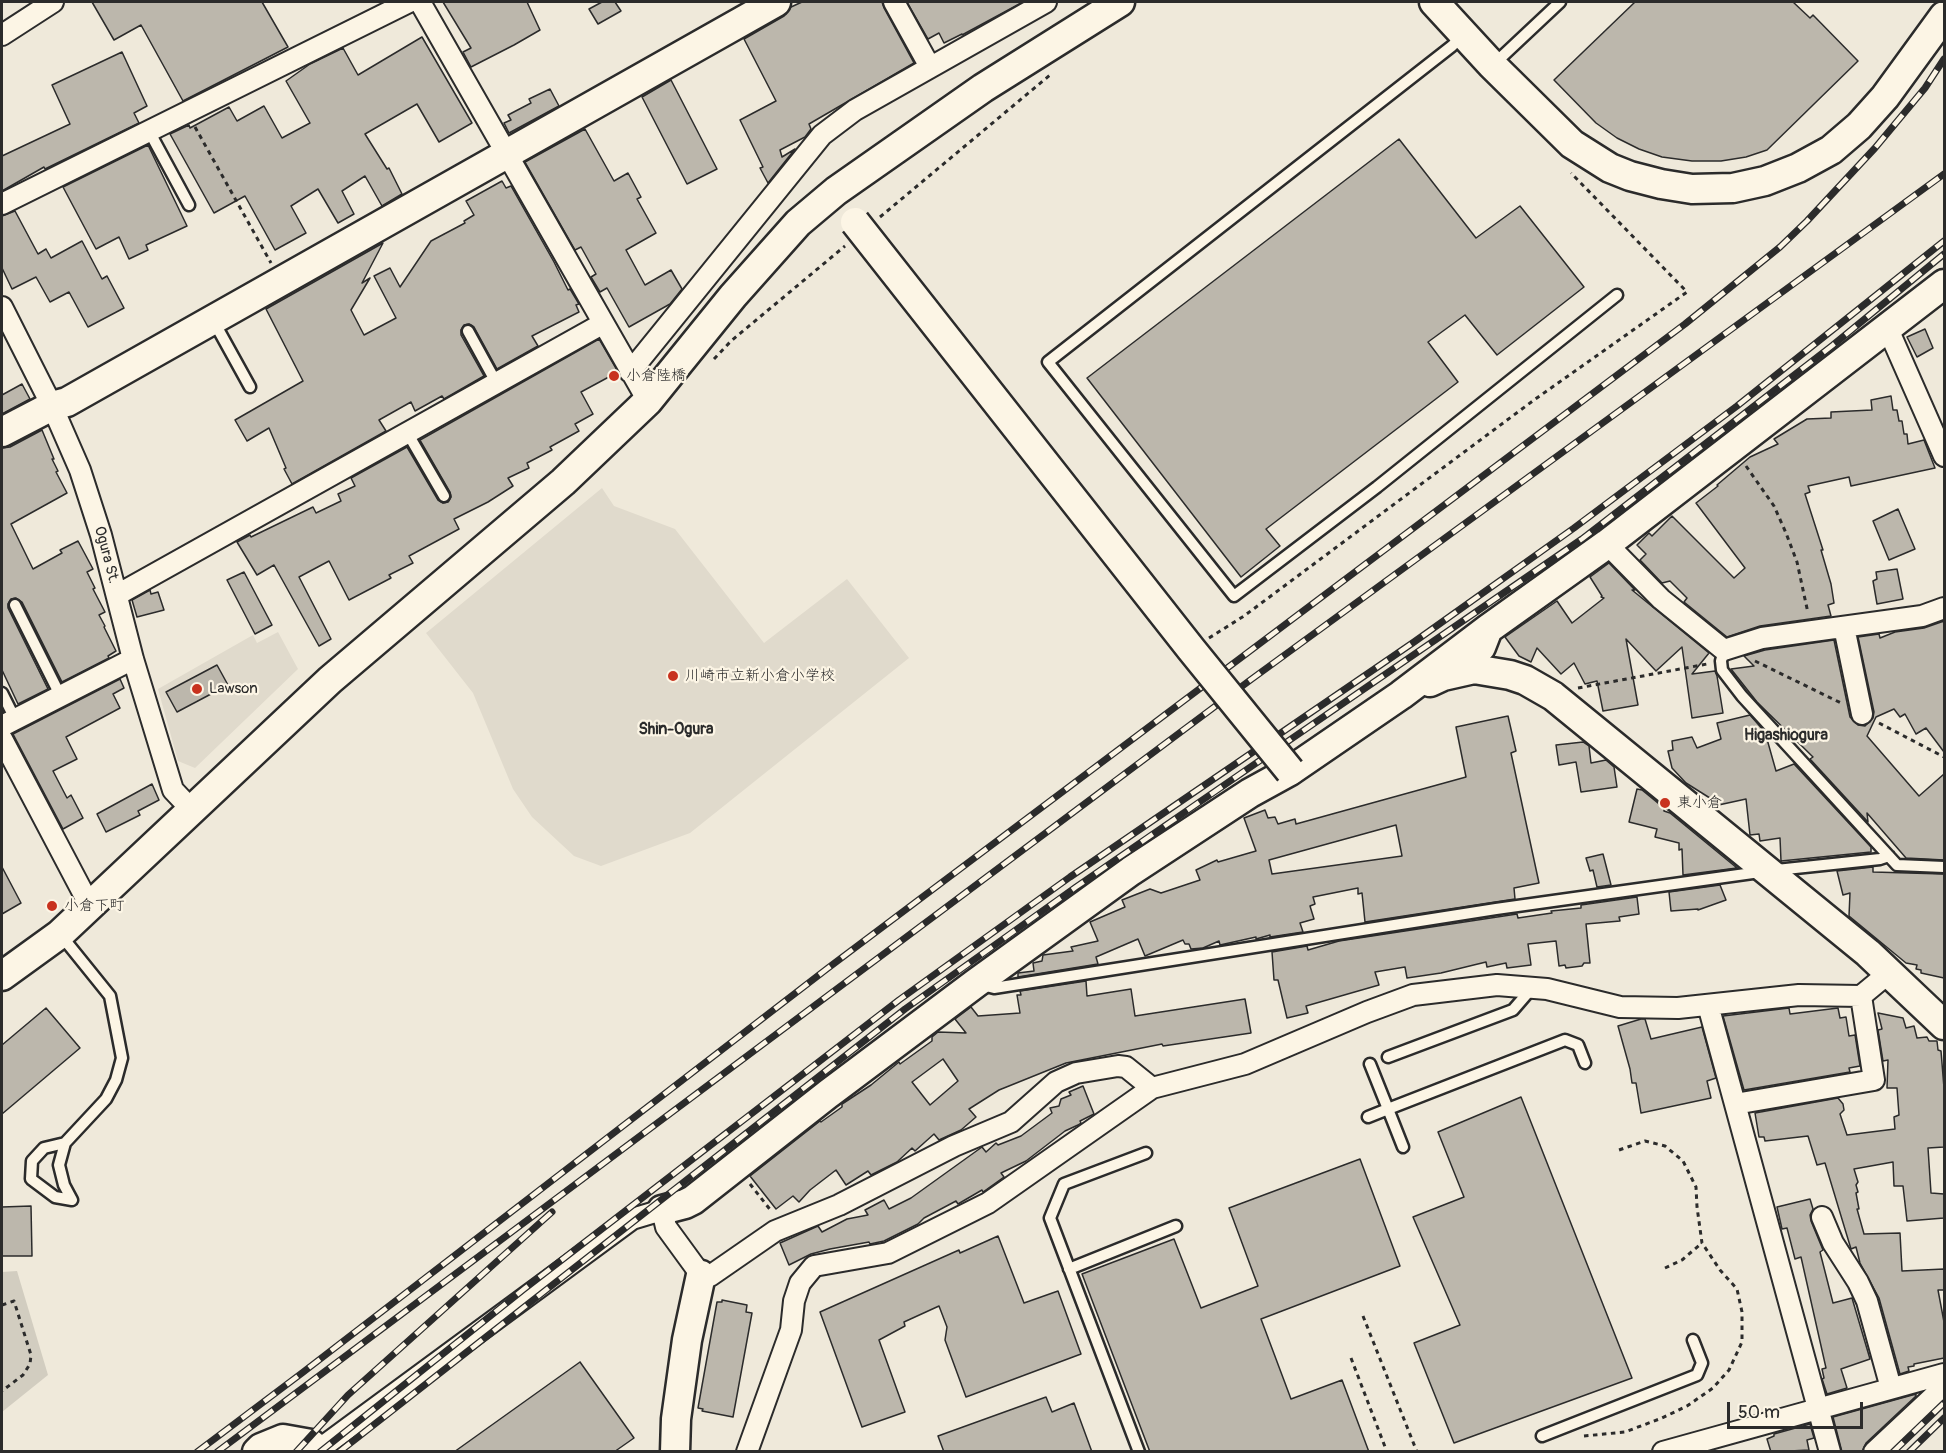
<!DOCTYPE html>
<html>
<head>
<meta charset="utf-8">
<style>
	body { margin:0 }
	#map { position:relative; width:1946px; height:1453px; overflow:hidden; background:#efe9da; font-family:Pangolin,sans-serif }
	canvas { display:block }
	.frame { position:absolute; inset:0; border:3px solid #2b2b2b; pointer-events:none }
	.scale { position:absolute; left:1727px; top:1402px; width:136px; height:27px; box-sizing:border-box; border:3px solid #2b2b2b; border-top:0; padding-left:8px; font-size:18px; line-height:21px; white-space:nowrap; color:#2b2b2b; -webkit-text-stroke:4px #fcf5e5; paint-order:stroke }
</style>
</head>
<body>
<div id="map">
<canvas width="1946" height="1453"></canvas>
<div class="frame"></div>
<div class="scale">50 m</div>
</div>
<script>
const c = document.querySelector('canvas').getContext('2d');
c.lineJoin = 'round';
function fill(path, color) { c.fillStyle = color; c.fill(path, 'evenodd'); }
const toPath = rows => new Path2D(rows.map(r => 'M' + r).join(''));
function stroke(path, color, width, dash) { c.strokeStyle = color; c.lineWidth = width; c.lineCap = dash ? 'butt' : 'round'; c.setLineDash(dash || []); c.stroke(path); }
function write(font, color, halo, rows, align = 'center') {
  c.font = font + ' Pangolin,"Klee One",sans-serif'; c.lineWidth = 4.5; c.setLineDash([]); c.textBaseline = 'middle'; c.strokeStyle = halo; c.fillStyle = color; for (const [text, x, y, turn = 0] of rows) {
    c.save(); c.translate(x, y); c.rotate((+turn || 0) * Math.PI / 180); c.textAlign = isNaN(turn) ? turn : align; if (halo) c.strokeText(text, 0, 0); c.fillText(text, 0, 0); c.restore();
  }
}
const built = toPath([
	[602,488,614,506,675,529,764,643,847,579,909,658,690,833,601,866,574,856,532,817,513,789,473,693,426,633],
	[278,632,298,669,195,768,178,761,158,689,253,635,257,643]
]);
const green = toPath([
	[17,1271,48,1375,2,1412,2,1272]
]);
const building = toPath([
	[92,2,262,2,288,47,183,101,141,25,114,40,92,2],
	[443,2,527,2,540,30,514,45,471,67,463,52,471,48,443,2],
	[602,2,615,2,621,11,598,24,589,9,602,2],
	[802,2,882,2,884,8,914,63,809,124,811,129,805,137,780,150,782,157,795,149,768,183,760,168,763,167,740,120,776,101,744,39,784,16,791,7,802,2],
	[907,2,1023,2,962,35,962,34,944,43,939,33,928,39,907,2],
	[1635,2,1793,2,1810,18,1813,15,1858,61,1767,150,1746,157,1721,161,1692,161,1662,157,1639,149,1617,138,1596,123,1554,80,1635,2],
	[422,37,472,123,439,142,417,104,365,134,387,169,389,168,402,194,382,206,365,176,342,191,354,214,338,223,318,189,291,206,306,233,275,250,245,196,214,213,170,134,189,125,190,128,229,107,237,121,264,106,282,138,310,123,286,81,310,64,343,48,358,75,422,37],
	[122,52,147,106,134,113,139,123,45,169,44,167,2,191,2,156,70,124,52,85,122,52],
	[671,80,717,169,687,184,642,97,671,80],
	[550,89,559,106,509,133,504,123,511,120,508,115,531,103,529,99,550,89],
	[585,129,614,181,628,173,641,197,637,199,656,233,626,250,645,285,671,270,682,289,670,304,629,327,607,288,600,292,591,277,596,274,581,247,575,250,525,162,585,129],
	[1399,139,1476,238,1520,206,1584,287,1497,355,1465,315,1428,342,1458,382,1266,529,1280,546,1241,577,1087,378,1399,139],
	[148,145,187,226,146,245,148,250,129,259,119,237,96,249,63,187,148,145],
	[502,181,506,188,511,186,554,262,568,290,570,289,579,304,576,305,579,312,532,336,538,346,497,369,474,327,469,324,464,325,461,330,461,335,484,376,444,399,442,396,415,411,411,402,379,420,386,431,292,484,284,469,286,468,269,428,247,441,235,420,303,381,266,309,383,243,362,283,370,278,351,310,364,335,396,318,374,276,390,268,400,287,431,241,465,223,464,221,474,215,466,201,502,181],
	[15,211,38,254,46,249,51,258,82,241,102,279,107,276,124,308,88,327,69,292,50,302,36,277,12,289,2,268,2,216,15,211],
	[1925,329,1933,348,1917,357,1907,337,1925,329],
	[599,339,618,372,581,392,593,414,575,424,579,431,550,447,552,450,527,463,529,468,508,478,513,486,488,502,454,519,459,529,409,556,413,563,389,575,391,578,349,600,329,561,299,577,331,639,319,646,274,565,257,575,237,542,250,535,251,537,313,507,316,513,341,501,338,494,355,486,351,478,407,447,438,500,443,503,448,502,451,497,450,492,420,440,599,339],
	[22,384,30,399,2,414,2,395,22,384],
	[1891,396,1893,410,1897,410,1899,421,1902,421,1904,434,1907,434,1908,444,1924,440,1935,468,1851,486,1849,477,1808,486,1810,492,1805,494,1823,550,1821,550,1831,584,1834,603,1828,605,1831,616,1760,626,1727,637,1684,602,1687,598,1670,581,1662,583,1640,560,1646,554,1637,545,1649,533,1652,536,1672,516,1734,578,1745,568,1696,503,1718,486,1717,485,1750,457,1778,444,1774,439,1807,419,1831,418,1831,412,1872,410,1871,400,1891,396],
	[42,430,54,459,52,459,58,471,56,472,67,493,11,524,33,569,62,553,60,550,78,541,93,569,87,572,95,588,93,589,105,612,99,615,105,626,104,627,116,651,108,656,109,658,62,682,22,602,16,598,11,599,8,604,8,608,48,689,18,704,2,670,2,448,10,447,42,430],
	[1898,509,1915,549,1889,560,1873,521,1898,509],
	[1609,563,1635,590,1632,590,1709,653,1692,674,1715,671,1717,676,1723,713,1692,718,1682,647,1656,671,1626,639,1638,705,1603,711,1597,681,1585,684,1574,663,1561,674,1537,648,1531,662,1519,656,1505,637,1557,601,1572,623,1604,598,1601,597,1602,596,1590,577,1609,563],
	[1897,569,1903,599,1877,604,1873,581,1877,579,1876,572,1897,569],
	[244,572,272,625,255,634,227,580,244,572],
	[150,590,151,594,158,592,164,610,137,617,132,600,150,590],
	[1944,621,1944,752,1926,728,1916,734,1905,714,1900,717,1894,709,1876,717,1867,736,1919,796,1944,774,1944,860,1906,858,1867,813,1868,822,1810,759,1813,757,1757,702,1731,669,1754,666,1744,656,1765,650,1834,640,1850,717,1858,725,1865,726,1873,718,1874,712,1858,637,1879,634,1880,638,1895,632,1924,628,1944,621],
	[217,665,228,685,177,712,166,692,217,665],
	[120,679,124,688,113,694,120,708,66,737,77,759,53,771,67,798,71,795,83,818,63,829,13,734,120,679],
	[1750,715,1765,732,1776,771,1794,764,1871,847,1871,852,1781,861,1780,838,1760,841,1759,834,1750,835,1746,799,1714,806,1713,800,1686,783,1672,768,1668,751,1673,750,1672,741,1692,737,1697,748,1721,739,1717,723,1750,715],
	[1508,716,1516,751,1511,753,1539,883,1514,888,1515,899,1365,922,1362,893,1358,894,1358,888,1313,897,1315,904,1310,906,1314,919,1300,923,1303,932,1270,937,1270,935,1256,939,1256,937,1220,945,1219,941,1203,948,1191,949,1189,944,1185,944,1183,940,1145,956,1138,939,1096,957,1098,964,1018,977,1018,973,1034,971,1033,963,1042,961,1043,955,1073,951,1071,947,1098,941,1090,922,1125,907,1122,900,1150,889,1161,893,1200,880,1196,870,1217,860,1218,862,1256,851,1244,818,1265,810,1268,818,1275,817,1278,824,1295,819,1296,824,1466,777,1456,727,1508,716],
	[1396,825,1402,856,1272,874,1269,860,1396,825],
	[1583,742,1589,746,1591,763,1606,760,1614,767,1617,787,1581,792,1576,762,1559,765,1556,745,1583,742],
	[152,784,159,800,138,811,140,815,106,832,97,814,152,784],
	[1637,789,1642,790,1664,808,1664,811,1670,813,1737,868,1683,875,1682,849,1679,850,1679,843,1655,837,1657,829,1629,822,1637,789],
	[1603,854,1611,885,1597,887,1593,870,1590,871,1586,858,1603,854],
	[2,867,21,903,2,914,2,867],
	[1873,867,1873,872,1944,874,1944,978,1921,973,1921,970,1916,969,1917,965,1906,963,1849,916,1850,893,1843,895,1837,871,1873,867],
	[1720,885,1726,900,1698,910,1698,909,1671,911,1669,892,1720,885],
	[1637,897,1639,914,1619,917,1620,921,1586,924,1590,963,1584,963,1582,966,1566,968,1565,965,1559,966,1556,941,1528,944,1531,965,1507,968,1506,963,1487,967,1486,962,1441,973,1407,978,1405,967,1375,972,1379,985,1306,1006,1308,1013,1287,1018,1278,980,1274,980,1272,952,1307,946,1308,950,1339,941,1517,914,1518,918,1552,913,1551,911,1581,908,1581,905,1637,897],
	[1086,981,1087,996,1131,989,1135,1016,1245,999,1251,1033,1163,1046,1162,1044,1066,1063,999,1090,969,1109,976,1117,961,1130,939,1140,934,1134,915,1151,912,1148,897,1162,871,1175,868,1171,846,1185,836,1170,810,1190,799,1202,793,1196,776,1209,750,1176,820,1121,821,1122,842,1107,842,1104,871,1085,899,1062,900,1064,932,1041,932,1037,938,1032,966,1033,955,1019,971,1007,978,1016,1020,1013,1017,995,1021,995,1020,991,1086,981],
	[943,1059,958,1081,930,1105,912,1082,943,1059],
	[46,1008,80,1048,2,1114,2,1045,46,1008],
	[1789,1008,1790,1014,1838,1008,1840,1018,1846,1017,1849,1036,1855,1035,1860,1066,1849,1068,1850,1072,1744,1090,1723,1016,1789,1008],
	[1878,1013,1903,1018,1906,1028,1914,1026,1917,1038,1927,1037,1929,1041,1937,1041,1938,1050,1941,1051,1944,1088,1944,1147,1928,1148,1931,1193,1944,1194,1944,1218,1907,1221,1903,1186,1894,1186,1893,1162,1854,1169,1858,1182,1856,1185,1858,1192,1856,1193,1859,1209,1857,1209,1864,1234,1900,1233,1902,1271,1944,1269,1944,1290,1938,1290,1944,1322,1944,1358,1914,1364,1914,1366,1908,1367,1909,1371,1900,1374,1879,1298,1860,1263,1856,1247,1851,1249,1825,1163,1817,1165,1808,1136,1765,1141,1764,1137,1759,1137,1755,1113,1838,1098,1843,1104,1844,1110,1840,1114,1847,1135,1895,1129,1894,1117,1899,1115,1897,1088,1887,1088,1888,1060,1883,1061,1878,1030,1882,1029,1878,1013],
	[1641,1019,1645,1019,1651,1039,1702,1027,1716,1078,1707,1081,1711,1098,1641,1113,1636,1083,1632,1083,1630,1069,1618,1026,1641,1019],
	[1083,1086,1094,1114,1080,1121,1081,1123,1078,1125,1065,1131,1026,1161,1001,1173,1004,1177,983,1192,982,1190,958,1204,956,1201,924,1218,918,1224,884,1241,870,1244,869,1242,830,1249,811,1254,789,1265,780,1243,818,1226,822,1232,847,1219,868,1215,865,1210,884,1200,889,1209,911,1198,982,1147,986,1152,996,1143,998,1145,1021,1136,1052,1113,1050,1108,1059,1106,1061,1099,1071,1095,1069,1092,1083,1086],
	[1521,1097,1632,1378,1454,1443,1414,1343,1460,1325,1413,1217,1464,1197,1438,1132,1521,1097],
	[1360,1159,1400,1266,1261,1319,1291,1399,1342,1380,1369,1452,1150,1452,1082,1274,1174,1239,1201,1308,1258,1286,1229,1208,1360,1159],
	[1810,1199,1813,1209,1810,1215,1811,1221,1823,1250,1820,1252,1833,1303,1852,1298,1870,1359,1841,1369,1847,1388,1827,1394,1822,1379,1824,1378,1822,1369,1826,1368,1801,1257,1795,1259,1787,1228,1782,1229,1777,1207,1810,1199],
	[31,1206,32,1256,2,1256,2,1207,31,1206],
	[998,1236,1024,1303,1058,1291,1081,1354,966,1397,945,1340,947,1327,939,1306,904,1322,905,1326,879,1340,905,1412,862,1427,820,1312,959,1250,960,1253,998,1236],
	[722,1300,747,1305,746,1312,752,1313,733,1417,702,1411,703,1409,698,1408,717,1302,722,1302,722,1300],
	[580,1362,634,1438,614,1452,454,1452,580,1362],
	[1916,1394,1916,1396,1866,1443,1862,1452,1842,1452,1833,1417,1916,1394],
	[1046,1397,1052,1412,1074,1403,1092,1452,944,1452,938,1436,1046,1397],
	[1810,1424,1814,1438,1807,1440,1809,1450,1771,1452,1767,1439,1774,1436,1774,1434,1810,1424]
]);
const path = toPath([
	[195,127,271,263],
	[880,217,1050,75],
	[714,359,731,341,845,246],
	[1746,466,1774,506,1786,533,1797,562,1808,613],
	[1209,638,1244,616,1534,400,1687,292,1571,173],
	[1755,661,1841,703],
	[1578,688,1707,664],
	[1879,723,1944,757],
	[750,1184,772,1212],
	[1665,1268,1682,1260,1702,1243],
	[2,1305,14,1301,31,1355,30,1364,23,1375,2,1391],
	[1363,1316,1417,1452],
	[1351,1358,1387,1452],
	[1584,1436,1625,1432,1662,1418,1687,1406,1713,1388,1729,1370,1742,1342,1742,1312,1737,1289,1720,1270,1702,1243,1697,1207,1696,1187,1683,1161,1665,1146,1645,1141,1619,1150]
]);
const lane = toPath([
	[1464,34,1452,46,1048,362,1234,596,1377,487,1617,295],
	[1493,65,1560,2],
	[149,131,189,205],
	[213,320,250,387],
	[468,331,497,384],
	[408,434,444,496],
	[15,605,60,695],
	[1724,650,1721,661,1722,670,1742,696,1897,865,1944,867],
	[2,693,15,719],
	[60,934,110,996,122,1058,116,1080,106,1099,65,1143,59,1165,64,1185,72,1200,55,1197,31,1179,32,1161,44,1148,65,1143],
	[982,985,994,988,1496,909,1767,871,1880,859,1889,856],
	[1388,1057,1513,1010,1532,988],
	[1368,1117,1388,1109,1370,1064],
	[1403,1147,1388,1109,1565,1040,1578,1045,1585,1063],
	[1069,1269,1176,1226],
	[1542,1436,1697,1375,1702,1363,1693,1340],
	[1139,1452,1050,1218,1064,1184,1146,1153]
]);
const street = toPath([
	[420,2,648,401],
	[894,2,930,67],
	[2,35,53,2],
	[2,204,409,2],
	[2,307,52,406,80,470,101,535,133,659,173,790,191,809],
	[1888,329,1944,456],
	[630,372,822,135,855,110,1046,2],
	[1607,544,1661,599,1724,650,1762,638,1922,616,1944,608],
	[117,595,602,324],
	[1844,627,1862,714],
	[2,726,133,659],
	[2,739,90,906],
	[1708,1005,1830,1452],
	[1735,1104,1874,1080,1861,996],
	[1822,1217,1833,1243,1858,1282,1867,1301,1891,1388],
	[311,1444,325,1445,632,1219,662,1210,666,1227,701,1275,710,1276,775,1231,839,1205,954,1146,1011,1122,1056,1082,1076,1073,1118,1066,1126,1067,1152,1088],
	[747,1452,791,1330,794,1301,800,1283,814,1266,888,1253,988,1203,1152,1088,1245,1064,1367,1012,1413,995,1497,985,1547,989,1620,1007,1678,1008,1799,995,1861,996,1890,972],
	[1663,1452,1944,1374],
	[1874,1452,1935,1395,1944,1383]
]);
const secondary = toPath([
	[1434,2,1492,65,1572,144,1610,168,1630,176,1661,184,1692,189,1733,188,1765,181,1798,168,1831,150,1859,126,1885,97,1944,16],
	[2,432,52,406,67,402,776,2],
	[1481,647,1488,629,1607,544,1944,284],
	[1430,682,1443,676,1474,669,1510,675,1525,680,1553,696,1868,953,1944,1025],
	[2,976,60,934,330,680,563,482,648,401,733,296,798,223,836,191,983,88,1120,2],
	[662,1210,685,1204,693,1200,828,1094,976,983,1131,871,1250,793,1290,771,1401,695,1488,629],
	[257,1452,261,1448,283,1439,311,1444,314,1452],
	[675,1452,676,1419,687,1340,701,1275]
]);
const rail = toPath([
	[197,1452,302,1373,828,968,1685,324,1780,247,1807,221,1875,148,1925,88,1944,59],
	[217,1452,1249,681,1944,174],
	[296,1452,348,1395,552,1212],
	[320,1452,524,1289,899,1000,1070,877,1414,642,1574,528,1737,406,1944,241],
	[339,1452,905,1009,1076,887,1582,539,1833,345,1944,254],
	[1893,1452,1944,1403],
	[1909,1452,1944,1418]
]);
const secondaryBridge = toPath([
	[855,222,1191,649,1290,771]
]);
const markers = [
	[614,376,6,"#c8321e"],
	[673,676,6,"#c8321e"],
	[197,689,6,"#c8321e"],
	[1665,803,6,"#c8321e"],
	[52,906,6,"#c8321e"]
];
const poiNames = [
	["小倉陸橋",626,376],
	["川崎市立新小倉小学校",685,676],
	["Lawson",209,689],
	["東小倉",1677,803],
	["小倉下町",64,906]
];
const streetNames = [
	["Ogura St.",106,555,75]
];
const neighbourhoodNames = [
	["Shin-Ogura",676,730],
	["Higashiogura",1786,736]
];
fill(built, '#e0dacc');
fill(green, '#d2cdc0');
fill(building, '#bcb7ac');
stroke(building, '#2b2b2b', 1.5);
stroke(lane, '#2b2b2b', 15);
stroke(street, '#2b2b2b', 24);
stroke(secondary, '#2b2b2b', 33);
stroke(path, '#2b2b2b', 3, [4.5, 4.5]);
stroke(lane, '#fcf5e5', 10);
stroke(street, '#fcf5e5', 20);
stroke(secondary, '#fcf5e5', 28);
stroke(rail, '#2b2b2b', 7);
stroke(rail, '#fcf5e5', 4.5, [14]);
stroke(secondaryBridge, '#2b2b2b', 33, []);
stroke(secondaryBridge, '#fcf5e5', 28);
for (const [x, y, r, color] of markers) { const dot = new Path2D(); dot.arc(x, y, r, 0, 2 * Math.PI); c.fillStyle = color; c.fill(dot); stroke(dot, '#fcf5e5', 2); }
write('15px', '#2b2b2b', '#fcf5e5', poiNames, 'left');
write('15px', '#2b2b2b', '#fcf5e5', streetNames);
write('bold 16px', '#2b2b2b', '#fcf5e5', neighbourhoodNames);
</script>
</body>
</html>
